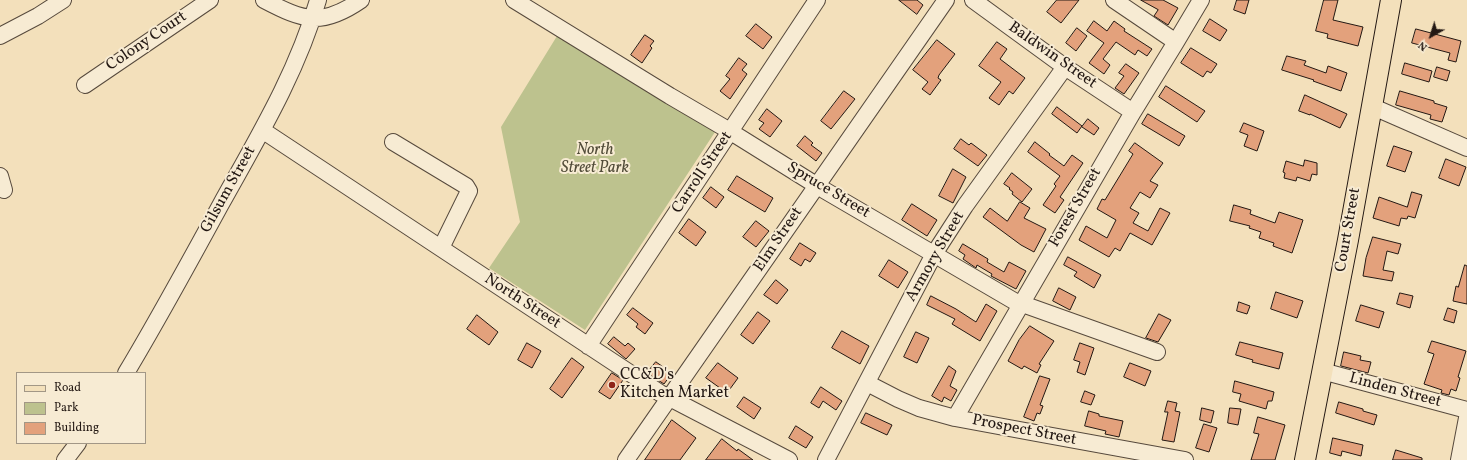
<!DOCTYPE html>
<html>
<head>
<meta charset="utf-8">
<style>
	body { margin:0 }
	#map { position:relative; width:1467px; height:460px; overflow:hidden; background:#f3e0bb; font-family:Vollkorn,serif }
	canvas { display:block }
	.legend { position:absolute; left:16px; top:372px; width:130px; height:72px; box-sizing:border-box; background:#f7ebd3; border:1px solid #a29786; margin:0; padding:5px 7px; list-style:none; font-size:12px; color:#231813 }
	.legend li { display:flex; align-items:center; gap:8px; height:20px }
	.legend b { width:20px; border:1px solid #a29786 }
	.north { position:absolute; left:1411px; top:16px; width:40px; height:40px; -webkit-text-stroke:3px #f7ebd3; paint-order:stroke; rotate:219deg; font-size:11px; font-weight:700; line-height:16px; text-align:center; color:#231813 }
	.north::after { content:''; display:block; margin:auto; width:14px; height:18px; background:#231813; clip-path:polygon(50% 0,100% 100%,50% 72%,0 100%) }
</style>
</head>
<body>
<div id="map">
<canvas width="1467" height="460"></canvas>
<ul class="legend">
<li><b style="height:5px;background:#f3e0bb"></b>Road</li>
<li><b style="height:11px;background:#bdc28e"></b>Park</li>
<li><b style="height:11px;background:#e3a17c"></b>Building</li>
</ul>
<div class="north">N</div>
</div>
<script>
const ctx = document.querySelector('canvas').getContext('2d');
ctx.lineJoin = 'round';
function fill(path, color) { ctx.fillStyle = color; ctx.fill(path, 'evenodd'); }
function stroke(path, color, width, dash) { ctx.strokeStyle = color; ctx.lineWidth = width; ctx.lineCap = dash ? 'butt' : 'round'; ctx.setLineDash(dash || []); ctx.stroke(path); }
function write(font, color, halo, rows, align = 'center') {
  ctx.font = font + ' Vollkorn,serif'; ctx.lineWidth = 4; ctx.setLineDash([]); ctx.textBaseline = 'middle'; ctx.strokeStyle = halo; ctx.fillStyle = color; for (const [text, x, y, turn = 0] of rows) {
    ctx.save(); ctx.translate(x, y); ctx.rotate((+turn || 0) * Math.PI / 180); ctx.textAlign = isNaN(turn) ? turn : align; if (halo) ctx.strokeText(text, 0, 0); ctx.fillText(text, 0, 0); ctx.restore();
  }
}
fill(new Path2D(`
	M557 36 715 132 585 330 489 268 520 222 501 127Z`), '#bdc28e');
const building = new Path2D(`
	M899 0H917L923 5 917 14Z
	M1057 0H1079L1061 23 1047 12Z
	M1141 0H1163L1178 8 1168 25 1154 16 1158 10Z
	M1237 0H1249L1245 14 1234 10Z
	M1324 0H1338L1333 20 1363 27 1358 46 1327 38 1328 34 1316 31Z
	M1210 19 1227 30 1220 41 1203 31Z
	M1094 21 1107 31 1114 21 1125 29 1124 31 1152 49 1147 56 1138 50 1135 55 1116 42 1103 59 1110 65 1104 74 1089 63 1104 43 1087 31Z
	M756 24 772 37 763 49 746 36Z
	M1077 28 1087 36 1076 51 1066 43Z
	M1416 29 1461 41 1456 62 1448 60 1450 53 1412 43Z
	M645 35 654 41 650 46 652 48 642 63 631 55Z
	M937 40 955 54 939 75 938 78 941 80 930 95 922 89 928 82 913 70Z
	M997 42 1007 49 1000 59 1025 78 1013 94 1009 91 999 105 989 98 1001 82 979 66Z
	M1191 48 1217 64 1211 73 1207 71 1203 77 1181 63Z
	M1287 56 1306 61 1304 65 1326 73 1328 66 1347 73 1341 91 1313 81 1314 80 1282 70Z
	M739 58 747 64 742 70 747 74 730 99 720 91 730 79 726 76Z
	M1405 63 1432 71 1429 82 1402 74Z
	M1126 64 1139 73 1124 94 1115 88 1124 76 1119 73Z
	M1437 67 1450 71 1447 81 1434 77Z
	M1166 86 1205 111 1197 122 1159 97Z
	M844 91 855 99 831 129 821 121Z
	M1400 91 1434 101V103L1447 107 1442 122 1430 119 1431 115 1396 105Z
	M1305 95 1347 114 1340 128 1310 114V115L1299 111Z
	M1057 107 1082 126 1077 133 1052 114Z
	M767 109 782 121 770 137 759 129 764 123 759 120Z
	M1148 114 1185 136 1179 146 1142 124Z
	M1088 119 1099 128 1094 135 1082 127Z
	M1244 123 1264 131 1257 151 1244 146 1248 135 1240 132Z
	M805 136 813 143 811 145 822 153 816 161 797 146Z
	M961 139 969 145 971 143 987 155 978 166 954 149Z
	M1035 142 1050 154 1049 155 1064 166 1072 155 1083 163 1060 197 1064 200 1055 213 1043 205 1056 186 1054 184 1060 176 1028 152Z
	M1135 143 1163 163 1150 181 1158 185 1150 198 1140 192 1130 208 1139 213 1133 223 1148 231 1160 208 1170 213 1152 245 1130 233 1120 251 1115 248 1109 257 1079 240 1086 226 1107 238 1116 220 1097 209 1102 199 1105 200 1133 154 1129 151Z
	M1394 146 1412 152 1405 172 1387 166Z
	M1446 159 1466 167 1459 186 1439 178Z
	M1305 160 1317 163V175L1312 174 1310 181 1297 177 1296 181 1284 178 1285 173 1283 172 1286 161 1303 166Z
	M953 169 966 177 953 203 939 196Z
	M1012 173 1032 189 1022 202 1012 194 1013 192 1009 189 1010 188 1004 184Z
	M737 176 773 198 765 212 728 190Z
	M711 187 724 197 716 208 703 198Z
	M1412 192 1422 195 1415 218 1408 216 1407 219 1401 218 1399 226 1373 218 1379 197 1407 207Z
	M1020 202 1030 208 1024 218 1046 229 1034 252 1021 245 983 217 990 208 1007 221Z
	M912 204 937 220 927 236 902 220Z
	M1234 205 1251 210 1250 214 1275 223 1279 212 1303 220 1292 253 1273 246 1274 243 1259 238 1261 232 1249 228 1250 226 1230 221Z
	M689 219 706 232 696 246 679 233Z
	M756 221 769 231 756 247 743 237Z
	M1373 237 1401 244 1398 254 1387 251 1383 270 1394 272 1392 281 1363 276 1366 258Z
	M800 243 816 253 810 262 805 259 801 266 790 259Z
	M963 244 988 259 987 262 1004 272 1009 262 1026 271 1016 289 991 276 992 274 977 265 976 268 963 259 965 255 959 251Z
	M1068 257 1101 275 1094 288 1074 276 1077 272 1064 265Z
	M889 260 908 272 898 288 879 276Z
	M1465 265 1467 266V304L1453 301 1456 286 1458 287Z
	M776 280 788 290 777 304 764 295Z
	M1059 288 1076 297 1070 310 1053 301Z
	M1276 292 1303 301 1297 318 1271 309Z
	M1400 293 1413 296 1410 308 1397 304Z
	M931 296 956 309 976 322 986 304 997 311 980 341 952 324 955 319 927 305Z
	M1239 302 1250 306 1247 314 1237 311Z
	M1361 305 1384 312 1379 328 1356 321Z
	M633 308 653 323 645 334 636 327 638 324 627 315Z
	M1448 308 1457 311 1454 323 1444 320Z
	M758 312 770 321 753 344 741 335Z
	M1159 314 1171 320 1158 342 1146 338Z
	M477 315 498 332 489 345 467 329Z
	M1030 326 1054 341 1039 364 1041 365 1037 373 1024 366 1022 369 1008 361 1019 340Z
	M842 331 869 346 860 364 832 348Z
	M916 332 929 338 917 363 904 357Z
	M614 337 625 346 628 343 635 349 626 359 608 344Z
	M1432 341 1466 351 1458 377 1460 378 1456 391 1451 389 1449 395 1441 393 1442 390 1424 384 1434 354 1428 352Z
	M1240 342 1283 353 1279 369 1252 362 1253 360 1236 355Z
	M527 343 541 351 532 368 518 360Z
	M1080 343 1094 348 1085 375 1077 372 1080 362 1074 360Z
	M1344 352 1361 356 1360 360 1371 362 1368 373 1341 366Z
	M572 358 584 367 562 398 550 389Z
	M656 362 672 373 664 384 647 373Z
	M718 363 738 378 727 393 706 378Z
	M1130 363 1151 371 1145 386 1124 377Z
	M949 366 956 371 950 386 957 390 951 401 944 397 942 402 932 396Z
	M612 373 623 380 610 399 599 392Z
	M1040 376 1050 379 1040 405 1043 406 1040 414 1037 413 1034 421 1024 417Z
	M1235 381 1274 392 1272 401H1268L1266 409 1239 401 1241 394 1233 392Z
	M821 387 842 401 836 410 823 401 819 408 811 403Z
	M1085 391 1095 395 1091 405 1081 402Z
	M744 397 761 408 754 419 737 407Z
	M1168 401 1177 403 1175 411 1180 412 1174 442 1162 440 1168 412H1165Z
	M1339 402 1363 409V411L1377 415 1374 425 1336 413Z
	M1202 408 1214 411 1211 423 1200 420Z
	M1230 408 1241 409 1238 425 1228 423Z
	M1089 411 1099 414V416L1123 421 1119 437 1105 434 1106 431 1085 426Z
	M866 413 892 425 887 435 861 423Z
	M1258 417 1285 425 1275 460H1251L1259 434 1254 433Z
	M672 420 696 438 680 460H645Z
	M1204 424 1217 428 1209 452 1196 448Z
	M796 426 813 437 806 448 789 438Z
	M1333 438 1363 445 1361 456 1342 451 1341 456 1330 453Z
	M722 439 737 451 738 449 753 460H706Z
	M1396 450 1422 458V460H1393Z`);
fill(building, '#e3a17c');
stroke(building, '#231813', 1);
const minor = new Path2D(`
	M264 0C304 21 322 27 361 0
	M514 0 670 96 723 127 824 190 1014 301 1157 352
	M973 0 1065 67 1133 112
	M1114 0 1176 42
	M0 36 38 16 63 0
	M85 85 210 0
	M1371 106 1467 148
	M262 130 660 393 789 460
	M393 142 466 186 469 191 441 248
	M0 176 4 190
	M588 346 817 0
	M1322 371 1467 410
	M126 373C159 318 190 261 221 204 257 139 297 73 318 0
	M867 383 898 399 919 408 955 418 1036 433 1185 460
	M955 418 1133 112 1176 42 1201 0
	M65 460 78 443
	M626 460 946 0
	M826 460 934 254 965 206 1065 67
	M1459 460 1467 418`);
const major = new Path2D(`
	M1305 460 1348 240 1391 0`);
stroke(minor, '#574a3d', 18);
stroke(major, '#231813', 22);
stroke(minor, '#f7ebd3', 16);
stroke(major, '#f3e0bb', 20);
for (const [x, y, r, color] of [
	[612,385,4,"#8f2418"]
]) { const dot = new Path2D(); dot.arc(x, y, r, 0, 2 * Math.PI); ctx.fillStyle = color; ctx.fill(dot); stroke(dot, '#f7ebd3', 1.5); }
write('16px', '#231813', '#f7ebd3', [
	["Colony Court",147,42,-34],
	["Baldwin Street",1052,56,35],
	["Carroll Street",703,173,-56],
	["Gilsum Street",229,190,-61],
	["Spruce Street",828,191,31],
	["Forest Street",1076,208,-60],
	["Court Street",1349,230,-80],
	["Elm Street",779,240,-56],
	["Armory Street",936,257,-60],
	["North Street",522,302,33],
	["Linden Street",1395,391,15],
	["Prospect Street",1024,431,11]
]);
write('italic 16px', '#514b38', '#f7ebd3', [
	["North",595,151],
	["Street Park",595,169]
]);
write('16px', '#231813', '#f7ebd3', [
	["CC&D's",620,376],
	["Kitchen Market",620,394]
], 'left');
</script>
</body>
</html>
